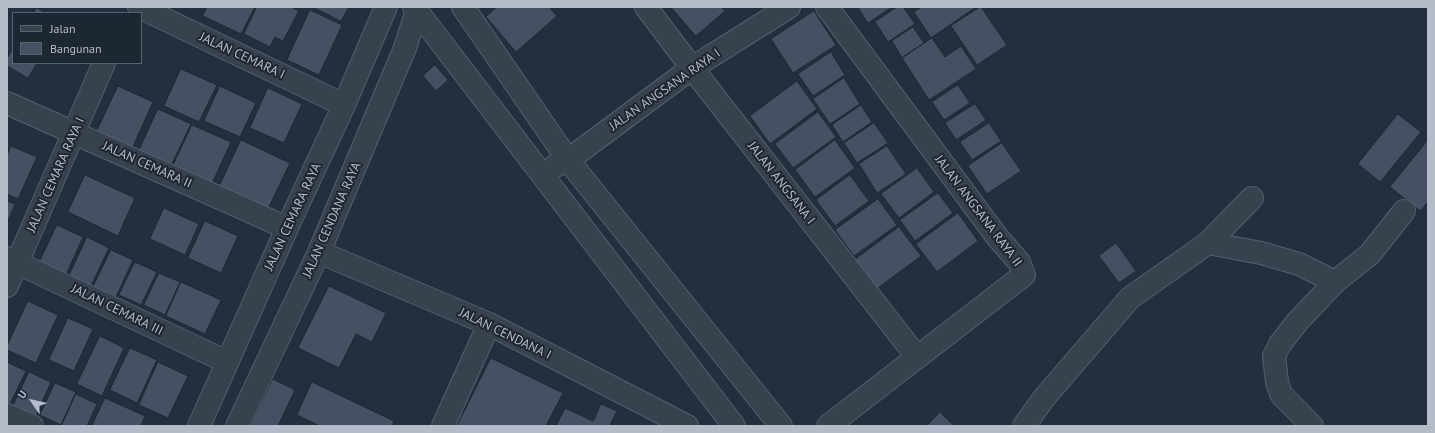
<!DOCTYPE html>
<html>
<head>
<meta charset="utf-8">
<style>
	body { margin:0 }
	#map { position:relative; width:1435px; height:433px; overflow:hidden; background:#242f3e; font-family:"PT Sans",sans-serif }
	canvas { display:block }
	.frame { position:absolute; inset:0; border:8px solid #b4bcc9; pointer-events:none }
	.legend { position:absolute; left:12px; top:12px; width:130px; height:52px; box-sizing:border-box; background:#1d2633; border:1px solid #59626f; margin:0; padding:5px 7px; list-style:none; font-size:12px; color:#b4bcc9 }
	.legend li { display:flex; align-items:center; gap:8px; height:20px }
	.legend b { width:20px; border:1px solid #59626f }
	.north { position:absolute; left:12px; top:381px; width:40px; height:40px; -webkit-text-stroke:3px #1d2633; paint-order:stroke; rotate:304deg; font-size:11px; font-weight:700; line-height:16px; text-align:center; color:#b4bcc9 }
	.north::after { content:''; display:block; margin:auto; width:14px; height:18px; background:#b4bcc9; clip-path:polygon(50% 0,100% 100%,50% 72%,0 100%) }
</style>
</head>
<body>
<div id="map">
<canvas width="1435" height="433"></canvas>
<div class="frame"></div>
<ul class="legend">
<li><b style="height:5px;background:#38414e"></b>Jalan</li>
<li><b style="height:11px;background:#455162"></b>Bangunan</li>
</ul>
<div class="north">U</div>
</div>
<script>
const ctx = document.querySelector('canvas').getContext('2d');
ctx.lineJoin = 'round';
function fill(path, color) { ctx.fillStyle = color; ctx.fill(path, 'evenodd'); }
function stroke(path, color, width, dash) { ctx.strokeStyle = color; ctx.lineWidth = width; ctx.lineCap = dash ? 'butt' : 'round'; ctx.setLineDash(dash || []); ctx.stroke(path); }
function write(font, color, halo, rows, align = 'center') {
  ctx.font = font + ' "PT Sans",sans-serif'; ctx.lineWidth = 4; ctx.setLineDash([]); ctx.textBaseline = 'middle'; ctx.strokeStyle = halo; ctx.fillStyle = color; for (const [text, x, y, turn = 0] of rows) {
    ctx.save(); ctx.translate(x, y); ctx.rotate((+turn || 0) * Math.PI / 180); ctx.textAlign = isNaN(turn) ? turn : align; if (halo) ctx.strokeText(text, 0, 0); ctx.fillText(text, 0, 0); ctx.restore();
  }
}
const building = new Path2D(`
	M207 7H255L241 34 203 16Z
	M257 7H291L299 11 283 41 275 37 270 47 244 34Z
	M313 7H349L341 21Z
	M497 7H549L557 16 516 52 486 17Z
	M671 7H721L725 11 696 36Z
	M858 7H892L868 23Z
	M897 7H903L915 24 888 42 875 22Z
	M922 7H976L931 38 914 12Z
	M980 7H981L1007 45 977 65 951 26Z
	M37 8 46 13H33Z
	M310 10 342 25 319 75 287 60Z
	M814 11 836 45 793 73 771 39Z
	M913 27 924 43 902 58 892 41Z
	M932 38 945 57 961 46 976 69 929 100 902 58Z
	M13 48V63H37L28 78 7 66V59Z
	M831 52 845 75 813 96 798 74Z
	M435 65 448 80 436 91 423 76Z
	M181 69 217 85 199 122 164 106Z
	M844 78 860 104 830 124 813 99Z
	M797 81 817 109 770 144 750 116Z
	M958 85 970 103 944 120 932 102Z
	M118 86 153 102 131 151 95 135Z
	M220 86 256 103 240 137 204 121Z
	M268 88 302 104 284 143 250 128Z
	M975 104 986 120 956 140 945 123Z
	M861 105 872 122 843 142 832 125Z
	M158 109 191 124 168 172 136 157Z
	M818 112 836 137 793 168 775 144Z
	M1398 114 1421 132 1380 182 1358 164Z
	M874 123 888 143 857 163 844 143Z
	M989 123 1001 141 972 160 960 142Z
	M192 125 231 142 211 186 172 168Z
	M241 140 290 163 267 211 218 189Z
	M835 140 855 168 815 197 795 170Z
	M1428 140V202L1420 211 1390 187Z
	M1002 143 1021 171 987 194 968 166Z
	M11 146 37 157 18 199 7 194V156Z
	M887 146 906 174 877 193 859 164Z
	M917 168 934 192 899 218 881 194Z
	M85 175 135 198 118 236 68 212Z
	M850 175 869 201 835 226 816 200Z
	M938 193 953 213 915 241 900 220Z
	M878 199 897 225 854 256 835 230Z
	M7 201 15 204 7 223Z
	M164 208 199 224 185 255 150 239Z
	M958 213 978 241 937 272 916 244Z
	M205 221 238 236 221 273 188 258Z
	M57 225 83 237 66 275 39 263Z
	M899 227 921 256 874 291 853 261Z
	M87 237 109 248 91 286 69 276Z
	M1116 243 1136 271 1119 283 1099 256Z
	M111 250 133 260 116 297 93 287Z
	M135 262 157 272 141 305 119 295Z
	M159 273 180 282 165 315 144 305Z
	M181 282 221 300 205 334 166 316Z
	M329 286 386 313 372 342 356 334 339 368 298 348Z
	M28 301 58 315 36 363 7 350V346Z
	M68 318 93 329 74 371 49 360Z
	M100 336 124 348 102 396 77 384Z
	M130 348 157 360 137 403 110 390Z
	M491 358 563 393 546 426H457Z
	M7 362 26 371 10 404 7 403Z
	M158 362 188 376 168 418 139 405Z
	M29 372 51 382 36 416 13 406Z
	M273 379 295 390 278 426H250Z
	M312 382 394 421 392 426H320L297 415Z
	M55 383 76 392 61 425 40 415Z
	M76 394 97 404 87 426H65L62 425Z
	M105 398 145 416 141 426H92Z
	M601 404 617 411 610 425 611 426H556L565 408 593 421Z
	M940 412 954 426H927Z`);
fill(building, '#455162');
stroke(building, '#1f2835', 1);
const minor = new Path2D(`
	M139 7 344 105
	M414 7 734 426
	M463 7 568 160 781 426
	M646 7 692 68 917 357
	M827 7 998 238 1019 262 1024 275 828 426
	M7 103 287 228
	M555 166 568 160 692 68 789 7
	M1208 243 1261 253 1299 264 1335 282
	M319 252 489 324 687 426
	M7 258 227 362
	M7 286 104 63
	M7 415 32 426
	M199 426 287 228 344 105 386 7
	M237 426 319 252 405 48 418 7
	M443 426 489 324
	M1024 426 1044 398 1130 298 1208 243 1252 198
	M1312 426 1281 394 1277 382 1274 356 1280 344 1298 321 1335 282 1370 254 1404 211`);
stroke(minor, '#565f6c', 24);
stroke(minor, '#38414e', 22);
write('13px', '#b4bcc9', '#1d2633', [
	["JALAN CEMARA I",242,56,25],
	["JALAN ANGSANA RAYA I",665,90,-35],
	["JALAN CEMARA II",147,165,24],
	["JALAN CEMARA RAYA I",56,175,-66],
	["JALAN ANGSANA I",781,183,52],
	["JALAN ANGSANA RAYA II",978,211,53],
	["JALAN CEMARA RAYA",293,217,-65],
	["JALAN CENDANA RAYA",332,220,-66],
	["JALAN CEMARA III",117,310,26],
	["JALAN CENDANA I",505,334,26]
]);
</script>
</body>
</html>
